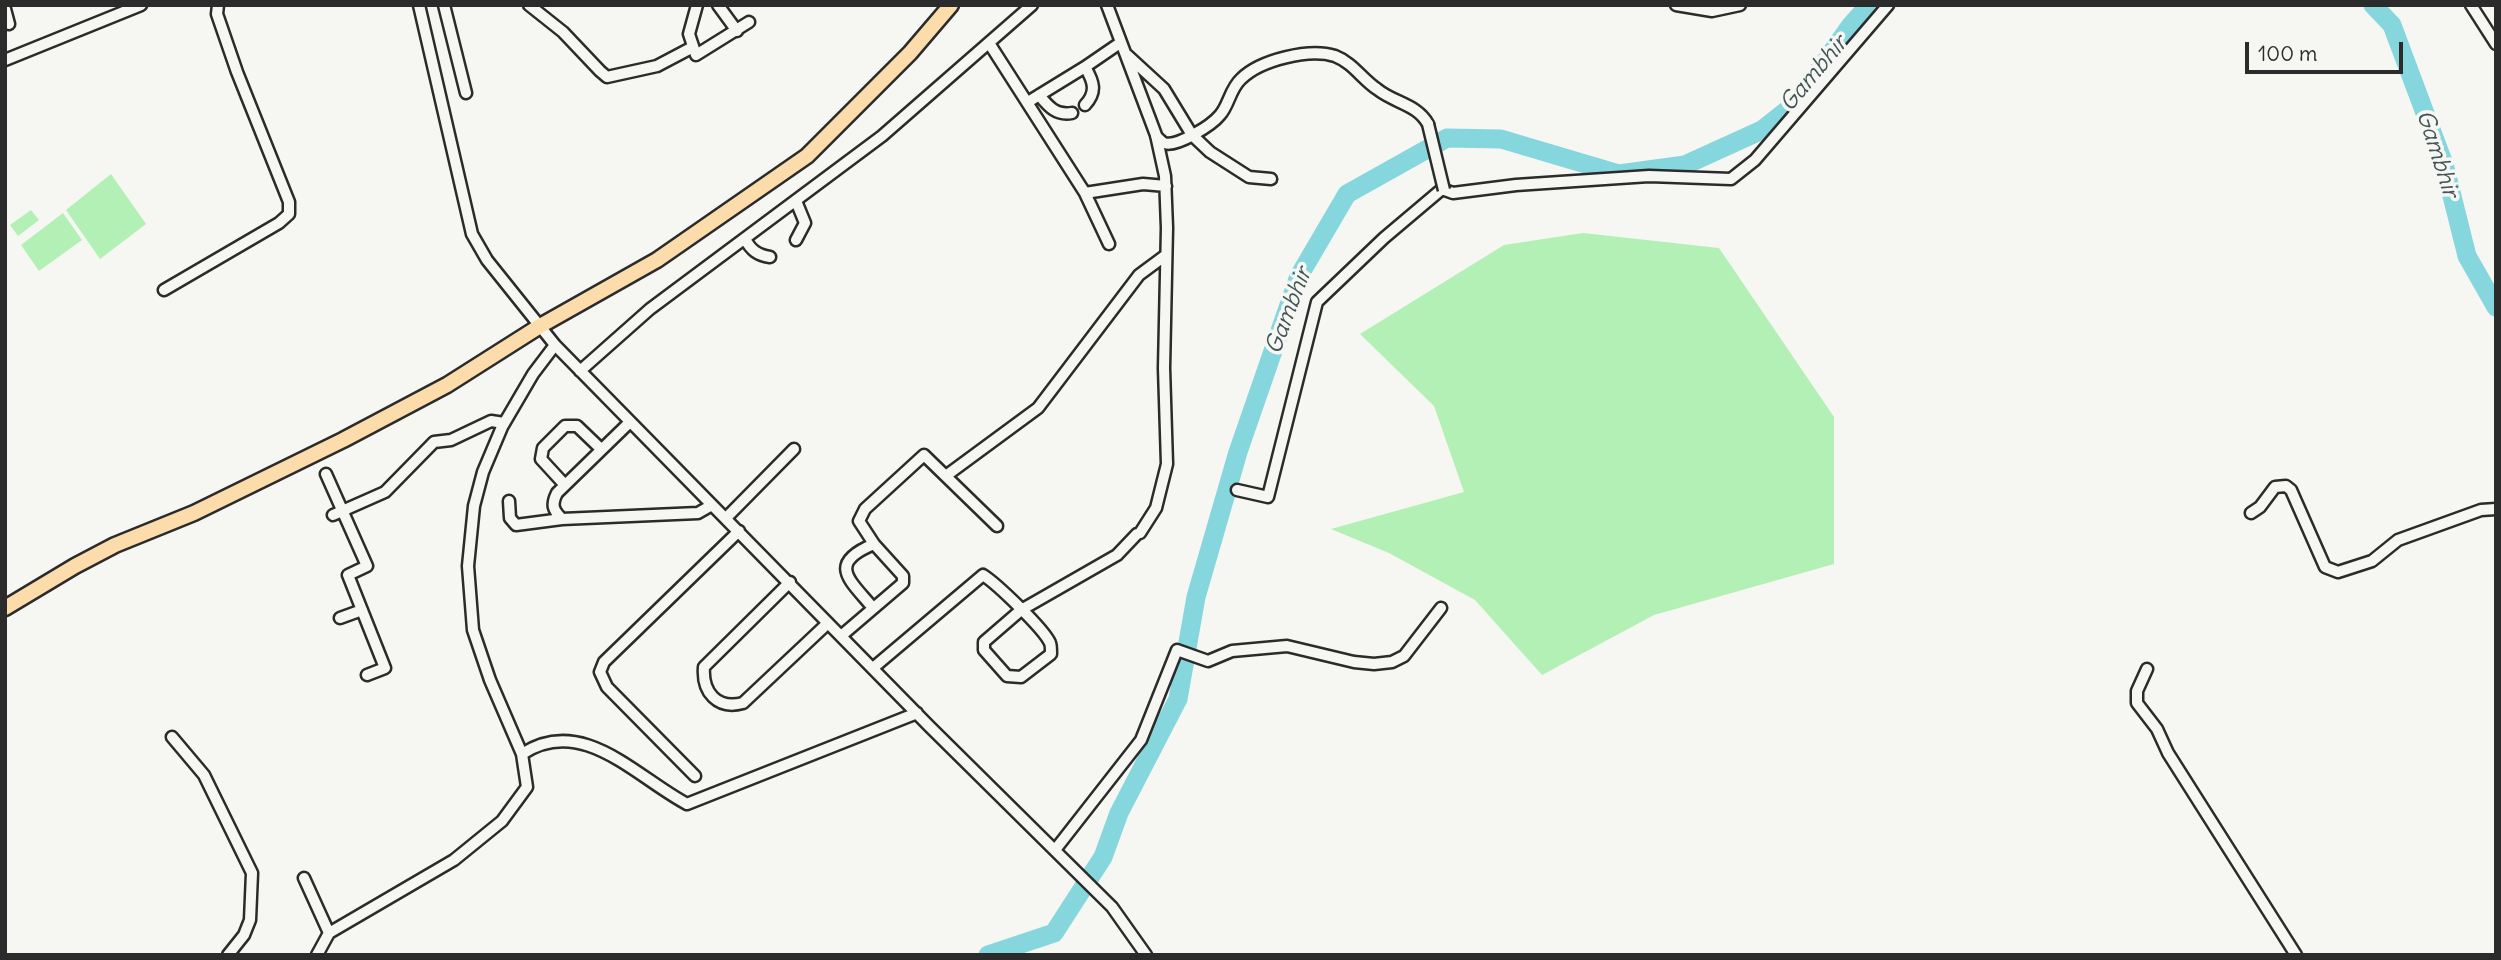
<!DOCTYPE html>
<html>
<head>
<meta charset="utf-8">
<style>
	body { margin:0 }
	#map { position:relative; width:2501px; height:960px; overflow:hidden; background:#f6f6f2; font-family:Delius,sans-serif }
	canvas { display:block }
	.frame { position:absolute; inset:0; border:7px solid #2b2b2b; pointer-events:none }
	.scale { position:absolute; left:2245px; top:42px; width:158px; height:32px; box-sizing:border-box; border:4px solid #2b2b2b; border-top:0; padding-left:9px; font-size:21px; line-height:24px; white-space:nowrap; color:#2b2b2b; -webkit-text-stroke:5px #f6f6f2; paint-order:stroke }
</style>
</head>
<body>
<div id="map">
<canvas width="2501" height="960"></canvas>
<div class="frame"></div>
<div class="scale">100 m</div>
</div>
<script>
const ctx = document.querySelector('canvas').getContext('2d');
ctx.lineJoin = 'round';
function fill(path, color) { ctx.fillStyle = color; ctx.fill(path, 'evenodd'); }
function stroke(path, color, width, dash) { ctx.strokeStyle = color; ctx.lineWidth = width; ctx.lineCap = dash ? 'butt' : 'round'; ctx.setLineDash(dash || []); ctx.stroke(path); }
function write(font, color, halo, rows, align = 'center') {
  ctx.font = font + ' Delius,sans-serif'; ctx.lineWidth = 7; ctx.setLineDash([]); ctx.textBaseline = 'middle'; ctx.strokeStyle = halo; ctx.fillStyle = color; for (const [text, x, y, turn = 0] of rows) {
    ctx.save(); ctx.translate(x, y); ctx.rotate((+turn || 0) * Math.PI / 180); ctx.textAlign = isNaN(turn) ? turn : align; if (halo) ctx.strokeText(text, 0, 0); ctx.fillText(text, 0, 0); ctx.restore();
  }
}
fill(new Path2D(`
	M111 174 146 224 100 259 66 210Z
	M31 210 39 220 18 236 10 225Z
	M63 213 82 240 39 271 21 245Z
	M1583 233 1719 248 1834 417V564L1654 615 1542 675 1475 600 1389 553 1331 529 1464 492 1434 406 1360 334 1504 245Z`), '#b3f0b5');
stroke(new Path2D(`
	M2373 5 2392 25 2444 164 2467 256 2496 307
	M988 955 1054 933 1103 857 1119 813 1178 699 1196 597 1238 452 1299 276 1347 194 1447 138 1501 139 1619 174 1685 165 1762 130 1795 104 1851 25 1869 5`), '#86d7dd', 19);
const street = new Path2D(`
	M444 5 466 93
	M529 5 563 32 600 71 607 77 657 66 693 47
	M697 5 689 34 696 55 749 22
	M718 5 737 31
	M1107 5 1156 135 1165 176 1167 228 1164 368 1167 464 1156 508 1140 533
	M1676 5 1712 11 1740 5
	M2471 5 2496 44
	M5 9 9 24 5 23
	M989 43 1085 193 1109 244
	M1127 55 1164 89 1192 135 1210 152 1249 177 1271 179
	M5 60 141 5
	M1085 67 1120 43
	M1039 95C1048 106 1056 116 1072 113
	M1028 102 1085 67C1094 82 1097 92 1085 105
	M1156 136C1157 137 1162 142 1164 143 1176 148 1212 125 1220 115 1229 105 1230 89 1241 79 1260 60 1309 48 1335 56 1353 63 1362 79 1377 89 1394 103 1417 104 1428 124
	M1085 193 1143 184 1166 186
	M796 201 805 223 796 240
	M745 239C751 250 757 255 770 257
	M164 290 279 223 289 214V202L237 72 217 14 218 5
	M555 345 930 727 1112 907 1146 955
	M580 371 650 309 882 136 1032 5
	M630 422 557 493C551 505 553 510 562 519L698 513 712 505
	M326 474 367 566 348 575 385 668 367 675
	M947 475 1038 408 1139 275 1166 255
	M564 484 541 459 543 448 565 426H577L601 449
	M1237 490 1268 497 1317 302 1384 238 1442 189 1453 193 1516 185 1649 176 1731 179 1755 160 1888 5
	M509 501 510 518 516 525 562 519
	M2251 513 2260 507 2275 487 2286 486 2291 490 2325 567 2338 572 2372 561 2398 540 2481 510 2496 509
	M333 515 385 492 434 442 451 440 491 421 504 423
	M726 518 794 449
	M874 544 859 521 865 509 924 455 997 526
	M790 582 704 667C702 692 717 710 743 703L828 623
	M340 618 362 610
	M841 636 903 583V576L874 544C826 564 850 580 873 608
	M873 668 983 575C997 584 1044 629 1050 643 1051 645 1051 652 1051 654L1021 677 1007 676 984 650V642L1021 610 1117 555 1137 534
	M2147 669 2137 691V703L2157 729 2168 753 2296 955
	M172 737 204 775 252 873 250 920 244 935 228 955
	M522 754C582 714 636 777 687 804L917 713
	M695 776 607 687 600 672 604 662 739 531
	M1055 850 1141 740 1177 650 1208 661 1232 651 1287 646 1354 662 1374 664 1392 662 1404 656 1441 608
	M304 878 329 933
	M317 955 329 933 454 860 502 821 527 787 522 754 490 680 473 630 468 566 474 506 483 472 502 427 533 374 555 345 487 260 472 234 419 5`);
const primary = new Path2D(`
	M5 608 75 566 115 545 194 513 343 440 447 385 540 326 657 260 807 156 910 53 951 5`);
stroke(street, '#2b2b2b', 15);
stroke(primary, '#2b2b2b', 19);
stroke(street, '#f6f6f2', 10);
stroke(primary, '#fddcac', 14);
const streetBridge = new Path2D(`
	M1428 124 1444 190`);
stroke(streetBridge, '#2b2b2b', 15, []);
stroke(streetBridge, '#f6f6f2', 10);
write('italic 23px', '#425658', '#f6f6f2', [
	["Gambhir",1814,74,-50],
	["Gambhir",2437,154,72],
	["Gambhir",1289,311,-69]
]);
</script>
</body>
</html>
